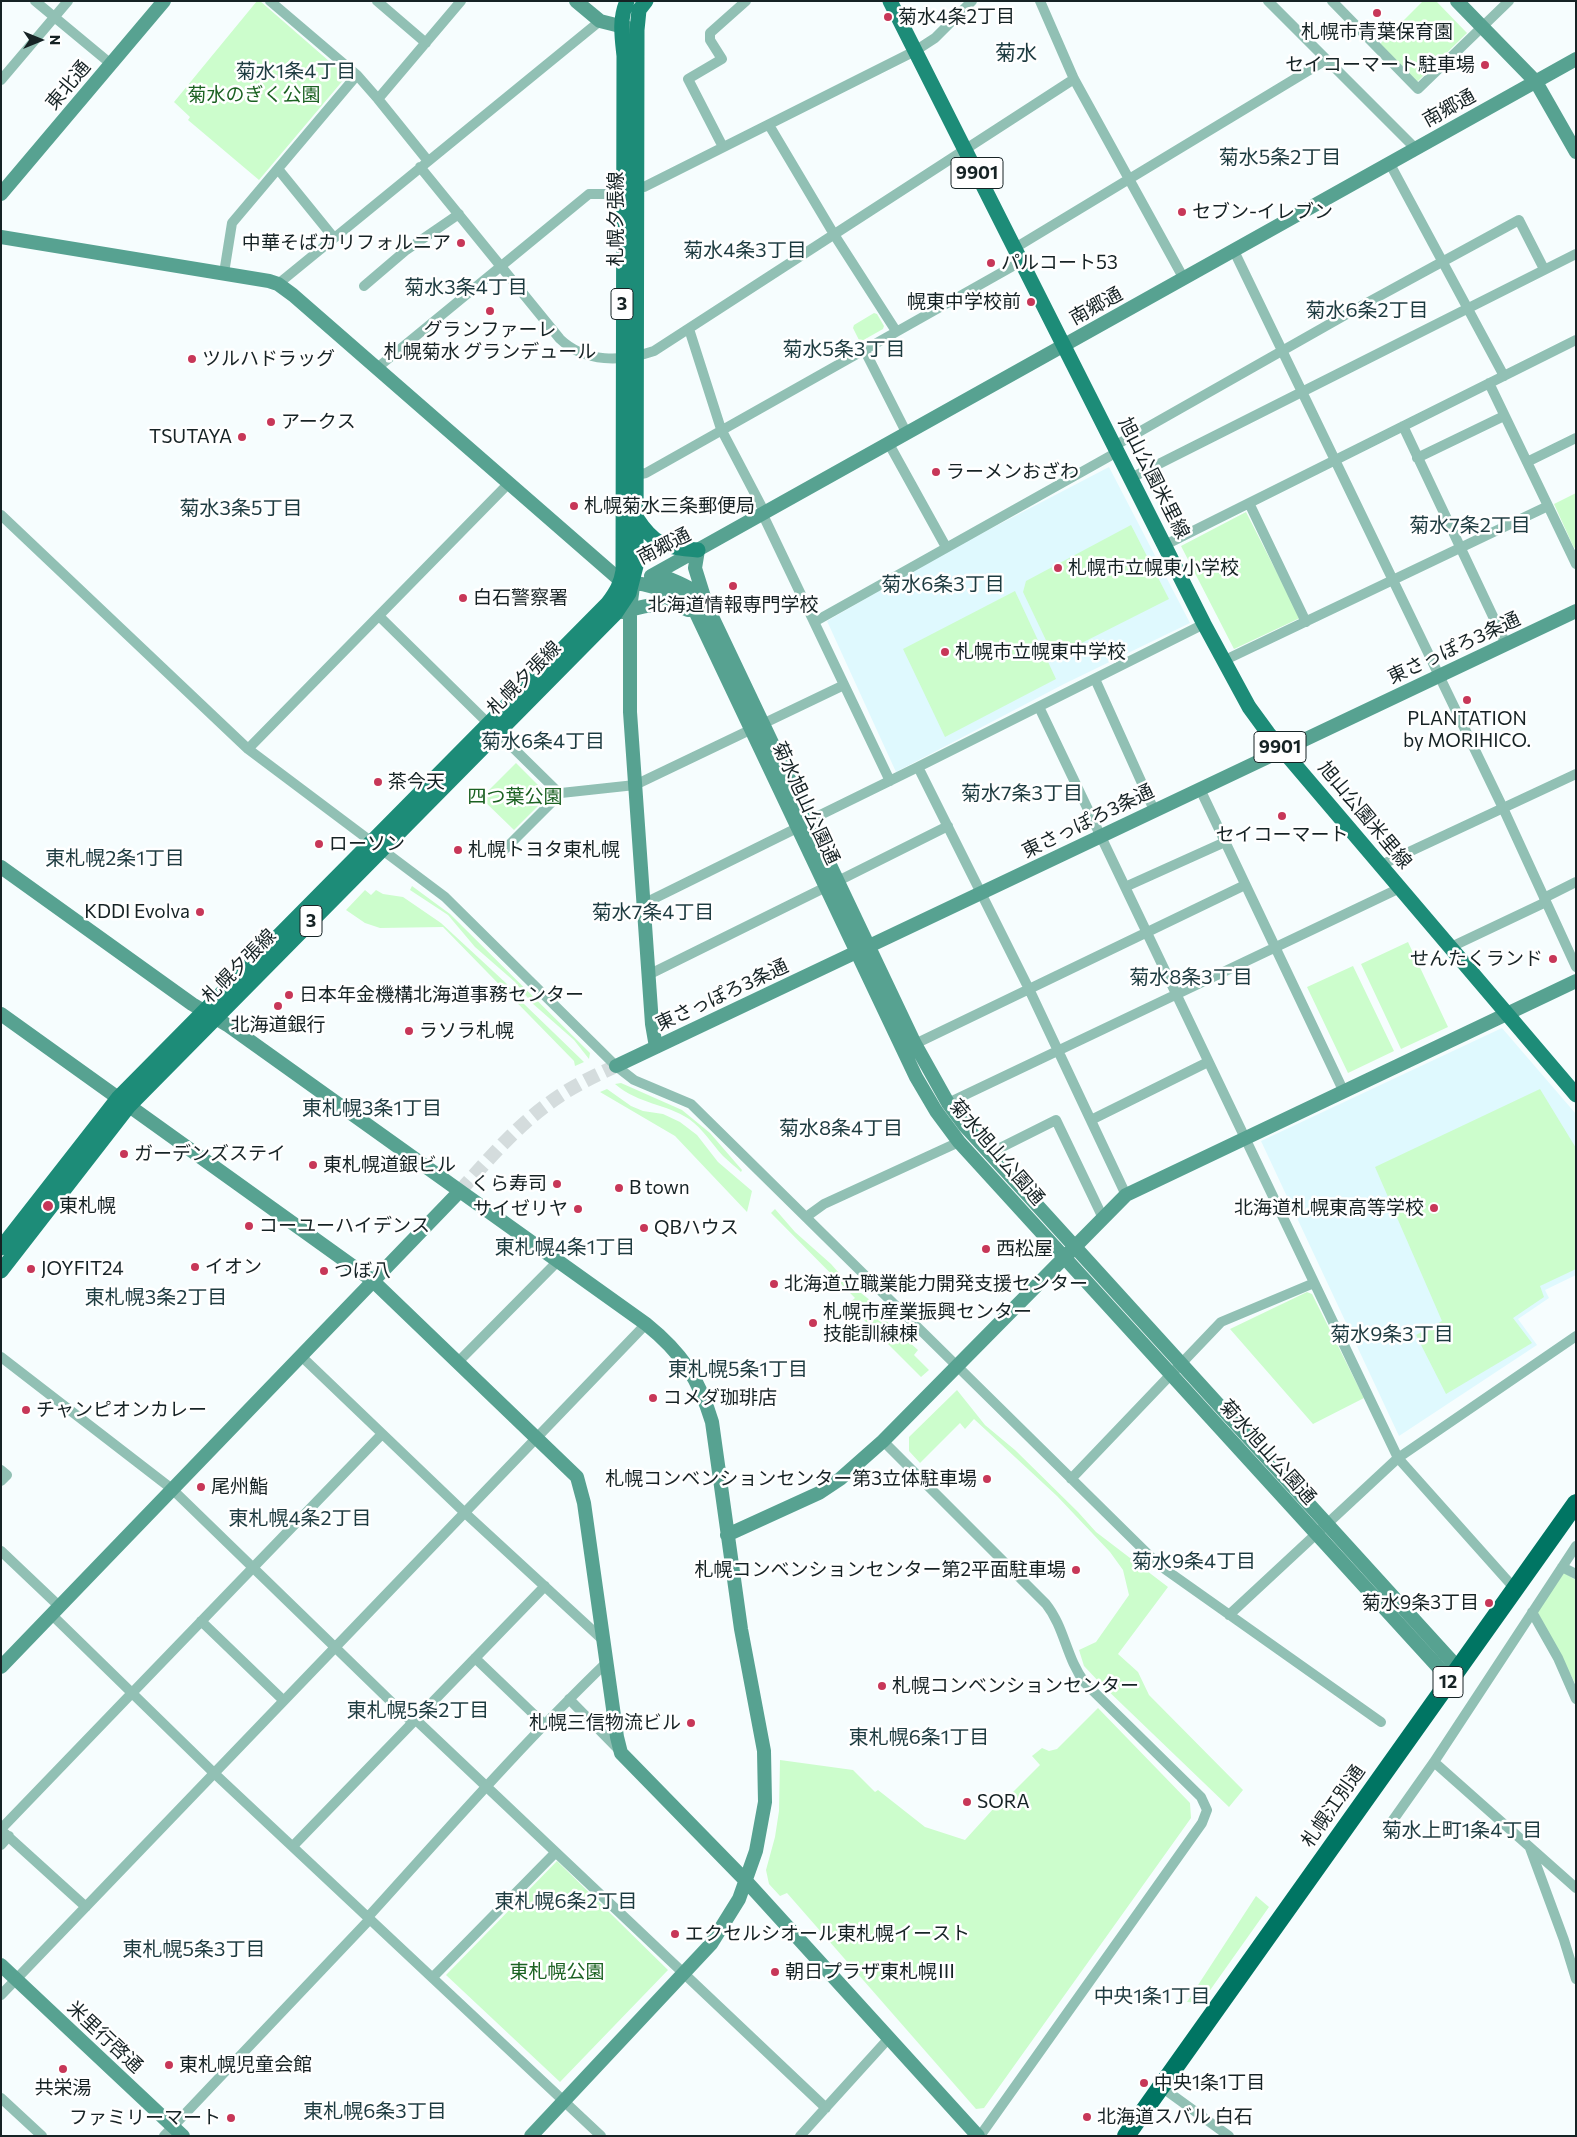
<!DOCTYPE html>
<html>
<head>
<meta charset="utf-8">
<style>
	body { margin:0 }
	#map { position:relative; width:1577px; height:2137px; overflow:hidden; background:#f6fdfe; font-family:Commissioner,sans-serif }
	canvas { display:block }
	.frame { position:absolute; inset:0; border:2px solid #162325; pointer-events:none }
	.north { position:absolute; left:15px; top:15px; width:50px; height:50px; -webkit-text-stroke:4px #fff; paint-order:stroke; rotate:90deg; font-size:14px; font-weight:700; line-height:20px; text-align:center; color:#162325 }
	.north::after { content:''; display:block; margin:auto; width:18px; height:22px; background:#162325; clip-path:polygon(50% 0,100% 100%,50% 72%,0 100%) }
</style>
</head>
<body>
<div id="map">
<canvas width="1577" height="2137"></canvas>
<div class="frame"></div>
<div class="north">N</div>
</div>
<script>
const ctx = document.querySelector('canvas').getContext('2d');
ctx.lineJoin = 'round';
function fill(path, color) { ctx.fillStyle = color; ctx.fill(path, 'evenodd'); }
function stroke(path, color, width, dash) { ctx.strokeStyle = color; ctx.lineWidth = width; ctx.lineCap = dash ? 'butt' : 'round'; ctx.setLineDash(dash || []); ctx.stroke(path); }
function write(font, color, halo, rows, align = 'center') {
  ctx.font = font + ' Commissioner,"Noto Sans JP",sans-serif'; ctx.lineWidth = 5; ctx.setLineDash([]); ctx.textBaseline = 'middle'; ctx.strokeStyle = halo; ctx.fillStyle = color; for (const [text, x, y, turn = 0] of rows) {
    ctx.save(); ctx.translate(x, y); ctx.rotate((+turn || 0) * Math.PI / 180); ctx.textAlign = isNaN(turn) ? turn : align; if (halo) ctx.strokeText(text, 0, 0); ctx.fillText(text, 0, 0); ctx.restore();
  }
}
fill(new Path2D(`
	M1109 467 1190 623 1064 684 896 772 827 621 946 552Z
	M1502 1028 1576 1114V1275L1545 1290 1549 1298 1518 1319 1537 1345 1399 1436 1261 1141Z`), '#dff9fe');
fill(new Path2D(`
	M257 1H260L345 75V78L259 180 188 120 190 117 174 102Z
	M1423 1H1436L1467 33 1417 82 1380 44Z
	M874 313 877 314 884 326 883 329 860 342 853 328 854 325Z
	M1576 493V547L1574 548 1554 504Z
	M1246 512 1300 618 1234 649 1181 546Z
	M1131 525 1169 599 1054 657 1023 592 1026 581Z
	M1015 591 1056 679 945 737 903 649Z
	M516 763 546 793V798L514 830 481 798Z
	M412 886 450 914 590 1053 589 1059 574 1040 532 1003 515 982 475 947 448 915 410 890Z
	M365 890 371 895 376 890 383 894 403 897 441 923 507 984 523 1003 584 1062 575 1066 574 1061 443 927 380 928 365 923 346 910Z
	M1408 942 1448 1027 1401 1049 1361 964Z
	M1353 966 1394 1051 1348 1073 1307 987Z
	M621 1083 682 1110 710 1133 742 1170 741 1172C736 1167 729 1162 723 1156 712 1144 703 1129 689 1119 665 1103 640 1105 615 1084Z
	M607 1089 631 1106 643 1111 663 1114 680 1122 697 1135 718 1162 752 1191 747 1212 675 1136 600 1092Z
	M1540 1089 1576 1148V1269L1540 1286 1544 1297 1513 1318 1532 1343 1446 1394 1416 1335 1442 1321 1375 1167Z
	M775 1209 795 1232 831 1264 846 1281 876 1305 889 1324 918 1350 914 1355 929 1370 921 1377 848 1304 855 1298 771 1213Z
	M1307 1292 1312 1294 1364 1398 1313 1424 1230 1329Z
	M957 1390 985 1425 1015 1450 1078 1512 1096 1532 1168 1587 1118 1654 1138 1672 1149 1695 1243 1790 1229 1807 1101 1684 1084 1666 1079 1650 1096 1642 1129 1595 1123 1570 1110 1552 1057 1496 974 1419 965 1429 960 1423 920 1463 909 1451V1437Z
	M1564 1573 1576 1580V1685L1537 1611Z
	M1098 1708 1190 1803 1191 1818 984 2108 976 2109 787 1893 780 1896 769 1884 766 1870 775 1837 779 1811 780 1760 853 1770 875 1792 878 1790 925 1827 965 1840 994 1808 996 1809 1040 1765 1032 1756 1042 1748 1049 1751 1057 1749Z
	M557 1861 668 1970 560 2082 446 1975Z
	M1256 1896 1269 1907 1201 2003 1187 2002Z`), '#ccfdcc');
stroke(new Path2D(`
	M460 1191C487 1161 515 1128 548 1104 569 1088 592 1077 616 1066`), '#d4dcdd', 14, [14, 7]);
stroke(new Path2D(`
	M35 1 111 64
	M270 1 357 75 378 99
	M377 1 426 43
	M1040 1 1074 79 1184 279
	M1268 1 1415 148
	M1332 1 1418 89 1509 1
	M1 80 68 1
	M769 125 835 236 896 331
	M723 147 688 79 722 59 710 40V33L746 1
	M428 161 378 99 461 1
	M1390 164 1504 376
	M420 167 560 339C585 363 622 362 654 351L1074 79
	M278 169 334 238
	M1015 248 1326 60
	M1234 251 1503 808 1576 967
	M224 273 232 223 357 75
	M278 284 600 21
	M364 286 405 251 459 214
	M689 329 721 429 765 513
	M864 349 907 434
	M377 368 589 194H614L644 187 915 51 935 38 972 1
	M1489 383 1576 564
	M1403 426 1506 644
	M889 444 946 547
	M1116 445 1363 305 1519 220 1544 269
	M1417 458 1504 416
	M1527 462 1576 438
	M636 475 646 473 1022 261
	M1131 478 1576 254
	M1249 503 1306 622
	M1 515 248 749 445 897 616 1066 634 1080 691 1104 1159 1565 1381 1722
	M763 515 890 781
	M1165 545 1576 340
	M379 616 556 790 561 793 635 785 844 685
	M814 622 1119 451
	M1223 661 1548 506
	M1095 679 1154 810
	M1039 707 1398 1458 1515 1589
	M248 749 509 483
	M918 767 1204 624
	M1200 789 1343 1090
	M810 820 918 767 1029 989 1126 1195
	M503 851 561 793
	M1381 865 1576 774
	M838 881 948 826
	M1125 887 1225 842
	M1544 898 1576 882
	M643 904 797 828
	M1451 947 1546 902
	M648 975 826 887
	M915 1044 1245 885
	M948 1103 1400 888
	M1091 1120 1208 1062
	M990 1153 1056 1120 1103 1218
	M806 1217 824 1204 959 1142
	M300 1355 464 1512 603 1640
	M1 1357 172 1489 412 1722
	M458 1362 558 1261
	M382 1434 132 1693 215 1774 601 2136
	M883 1441 1046 1604C1065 1628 1066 1658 1085 1683L1201 1797 1207 1810 1202 1823 980 2136
	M1 1470 7 1475 1 1481
	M1071 1479 1221 1322 1314 1283
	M1 1551 59 1606
	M1562 1567 1576 1574
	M1532 1612 1558 1658 1576 1699
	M1229 1615 1398 1458 1576 1336
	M201 1621 283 1700
	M475 1658 545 1725
	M569 1699 621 1752
	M415 1719 826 2108
	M1434 1762 1576 1888
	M1 1829 132 1693 52 1615
	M1 1830 86 1907
	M1386 1830 1434 1762 1576 1546
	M1 1845 9 1836
	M293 1846 545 1586
	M1530 1848 1564 1940 1576 1979
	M368 1917C446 1831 523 1743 607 1662
	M433 1977 555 1853
	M1 1995 646 1324
	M1160 2086 1229 2136
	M1 2098 42 2136
	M164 2136 370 1919
	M800 2136 889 2038`), '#91c0b4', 10);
stroke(new Path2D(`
	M576 1 600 21 632 29
	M1457 1 1536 82 1576 152
	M1 194 164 1
	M1 237 269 281 278 284 293 295 621 581C651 584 676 591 696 613L916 1077 936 1111 959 1142 1449 1679
	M698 550 695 568 705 600
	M657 574C677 582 695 587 707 606L915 1044 948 1103 965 1126 1458 1668
	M651 576 1576 59
	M633 586 630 609V712L652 1024 656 1047
	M622 612C644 606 667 599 688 610
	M1 867 192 1004 229 1026 646 1324C682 1353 699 1379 712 1422L741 1629 764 1751 765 1802 756 1851 739 1899 711 1944 531 2136
	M1 1014 372 1280 577 1477 584 1503 617 1737 621 1753 746 1881 978 2136
	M616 1066 1576 611
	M727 1535 819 1493 840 1479 883 1441 1126 1195 1576 981
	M1 1667 460 1191
	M1 1965 183 2136`), '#57a291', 14);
stroke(new Path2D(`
	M890 1 1204 624 1249 707 1268 733 1576 1095
	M636 517C655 546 664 547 698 550
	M1 1248 118 1098 608 603C616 592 621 584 623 571L624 56C622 37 619 19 627 1
	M1 1271 129 1106 615 614 629 593 636 566 637 30 639 10 646 1`), '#1d8c78', 15);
stroke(new Path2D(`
	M1126 2136 1576 1503`), '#007563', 18);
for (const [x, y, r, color] of [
	[1377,13,5,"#c73758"],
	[888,17,5,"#c73758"],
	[1485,65,5,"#c73758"],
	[1182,212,5,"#c73758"],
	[461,243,5,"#c73758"],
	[991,263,5,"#c73758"],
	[1031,302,5,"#c73758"],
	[490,311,5,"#c73758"],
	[192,359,5,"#c73758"],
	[271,422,5,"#c73758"],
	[242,437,5,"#c73758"],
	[936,472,5,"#c73758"],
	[574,506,5,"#c73758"],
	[1058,568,5,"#c73758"],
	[733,586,5,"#c73758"],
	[463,598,5,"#c73758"],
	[945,652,5,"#c73758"],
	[1467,700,5,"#c73758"],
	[378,782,5,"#c73758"],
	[1282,816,5,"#c73758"],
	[319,844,5,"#c73758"],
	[458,850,5,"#c73758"],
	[200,912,5,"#c73758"],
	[1553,959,5,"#c73758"],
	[289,995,5,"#c73758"],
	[278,1006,5,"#c73758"],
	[409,1031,5,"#c73758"],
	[124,1154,5,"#c73758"],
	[313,1165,5,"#c73758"],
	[557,1184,5,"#c73758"],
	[619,1188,5,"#c73758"],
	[48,1206,6,"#c73758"],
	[1434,1208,5,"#c73758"],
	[578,1209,5,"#c73758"],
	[249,1226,5,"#c73758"],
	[644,1228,5,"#c73758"],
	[986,1249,5,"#c73758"],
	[195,1267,5,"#c73758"],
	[31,1269,5,"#c73758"],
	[324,1271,5,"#c73758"],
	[774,1284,5,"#c73758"],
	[813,1323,5,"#c73758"],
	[653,1398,5,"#c73758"],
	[26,1410,5,"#c73758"],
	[987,1479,5,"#c73758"],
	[201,1487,5,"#c73758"],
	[1076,1570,5,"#c73758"],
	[1489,1603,5,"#c73758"],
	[882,1686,5,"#c73758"],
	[691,1723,5,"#c73758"],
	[967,1802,5,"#c73758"],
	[675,1934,5,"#c73758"],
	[775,1972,5,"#c73758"],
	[169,2065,5,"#c73758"],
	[63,2069,5,"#c73758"],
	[1144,2083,5,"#c73758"],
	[1087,2117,5,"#c73758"],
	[231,2118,5,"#c73758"]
]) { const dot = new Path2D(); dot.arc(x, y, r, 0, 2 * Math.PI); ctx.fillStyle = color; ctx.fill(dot); stroke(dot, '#fff', 2); }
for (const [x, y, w] of [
	[977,173,52],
	[622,304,22],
	[1280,747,52],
	[311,921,22],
	[1448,1682,30]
]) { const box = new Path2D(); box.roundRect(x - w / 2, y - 15.5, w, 31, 4); ctx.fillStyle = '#fff'; ctx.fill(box); stroke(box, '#162325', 1); }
write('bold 18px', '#162325', null, [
	["9901",977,173],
	["3",622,304],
	["9901",1280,747],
	["3",311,921],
	["12",1448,1682]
]);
write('19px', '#162325', '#fff', [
	["菊水4条2丁目",898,17],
	["札幌市青葉保育園",1377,32,"center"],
	["セイコーマート駐車場",1475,65,"right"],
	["セブン-イレブン",1192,212],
	["中華そばカリフォルニア",451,243,"right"],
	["パルコート53",1001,263],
	["幌東中学校前",1021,302,"right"],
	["グランファーレ",490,330,"center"],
	["札幌菊水 グランデュール",490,352,"center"],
	["ツルハドラッグ",202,359],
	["アークス",281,422],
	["TSUTAYA",232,437,"right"],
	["ラーメンおざわ",946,472],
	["札幌菊水三条郵便局",584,506],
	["札幌市立幌東小学校",1068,568],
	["白石警察署",473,598],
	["北海道情報専門学校",733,605,"center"],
	["札幌市立幌東中学校",955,652],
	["PLANTATION",1467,719,"center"],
	["by MORIHICO.",1467,741,"center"],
	["茶今天",388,782],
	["セイコーマート",1282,835,"center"],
	["ローソン",329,844],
	["札幌トヨタ東札幌",468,850],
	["KDDI Evolva",190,912,"right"],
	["せんたくランド",1543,959,"right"],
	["日本年金機構北海道事務センター",299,995],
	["北海道銀行",278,1025,"center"],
	["ラソラ札幌",419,1031],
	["ガーデンズステイ",134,1154],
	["東札幌道銀ビル",323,1165],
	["くら寿司",547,1184,"right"],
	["B town",629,1188],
	["東札幌",59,1206],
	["北海道札幌東高等学校",1424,1208,"right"],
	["サイゼリヤ",568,1209,"right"],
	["コーユーハイデンス",259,1226],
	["QBハウス",654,1228],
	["西松屋",996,1249],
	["イオン",205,1267],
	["JOYFIT24",41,1269],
	["つぼ八",334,1271],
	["北海道立職業能力開発支援センター",784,1284],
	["札幌市産業振興センター",823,1312],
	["技能訓練棟",823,1334],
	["コメダ珈琲店",663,1398],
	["チャンピオンカレー",36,1410],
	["札幌コンベンションセンター第3立体駐車場",977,1479,"right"],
	["尾州鮨",211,1487],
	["札幌コンベンションセンター第2平面駐車場",1066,1570,"right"],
	["菊水9条3丁目",1479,1603,"right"],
	["札幌コンベンションセンター",892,1686],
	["札幌三信物流ビル",681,1723,"right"],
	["SORA",977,1802],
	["エクセルシオール東札幌イースト",685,1934],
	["朝日プラザ東札幌Ⅲ",785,1972],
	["東札幌児童会館",179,2065],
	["中央1条1丁目",1154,2083],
	["共栄湯",63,2088,"center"],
	["北海道スバル 白石",1097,2117],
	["ファミリーマート",221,2118,"right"]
], 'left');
write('19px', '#162325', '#fff', [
	["東北通",68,85,-50],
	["南郷通",1449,108,-29],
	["札幌夕張線",616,219,-90],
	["南郷通",1096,306,-29],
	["旭山公園米里線",1154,478,63],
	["南郷通",664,546,-27],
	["東さっぽろ3条通",1454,648,-25],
	["札幌夕張線",524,678,-45],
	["菊水旭山公園通",806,803,65],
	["旭山公園米里線",1365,815,50],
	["東さっぽろ3条通",1088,821,-26],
	["札幌夕張線",239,966,-45],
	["東さっぽろ3条通",722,995,-25],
	["菊水旭山公園通",997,1152,49],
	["菊水旭山公園通",1268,1452,48],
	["札幌江別通",1333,1806,-55],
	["米里行啓通",105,2037,43]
]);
write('19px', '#1c6223', '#fff', [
	["菊水のぎく公園",254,95],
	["四つ葉公園",515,797],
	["東札幌公園",557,1972]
]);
write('20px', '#1d3b40', '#fff', [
	["菊水1条4丁目",296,71],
	["菊水5条2丁目",1280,157],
	["菊水4条3丁目",745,250],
	["菊水3条4丁目",466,287],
	["菊水6条2丁目",1367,310],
	["菊水5条3丁目",844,349],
	["菊水3条5丁目",241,508],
	["菊水7条2丁目",1470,525],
	["菊水6条3丁目",943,584],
	["菊水6条4丁目",543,741],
	["菊水7条3丁目",1022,793],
	["東札幌2条1丁目",115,858],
	["菊水7条4丁目",653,912],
	["菊水8条3丁目",1191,977],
	["東札幌3条1丁目",372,1108],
	["菊水8条4丁目",841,1128],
	["東札幌4条1丁目",565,1247],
	["東札幌3条2丁目",156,1297],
	["菊水9条3丁目",1392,1334],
	["東札幌5条1丁目",738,1369],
	["東札幌4条2丁目",300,1518],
	["菊水9条4丁目",1194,1561],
	["東札幌5条2丁目",418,1710],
	["東札幌6条1丁目",919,1737],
	["菊水上町1条4丁目",1462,1830],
	["東札幌6条2丁目",566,1901],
	["東札幌5条3丁目",194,1949],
	["中央1条1丁目",1152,1996],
	["東札幌6条3丁目",375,2111]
]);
write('21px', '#1d3b40', '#fff', [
	["菊水",1016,53]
]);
</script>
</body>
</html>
